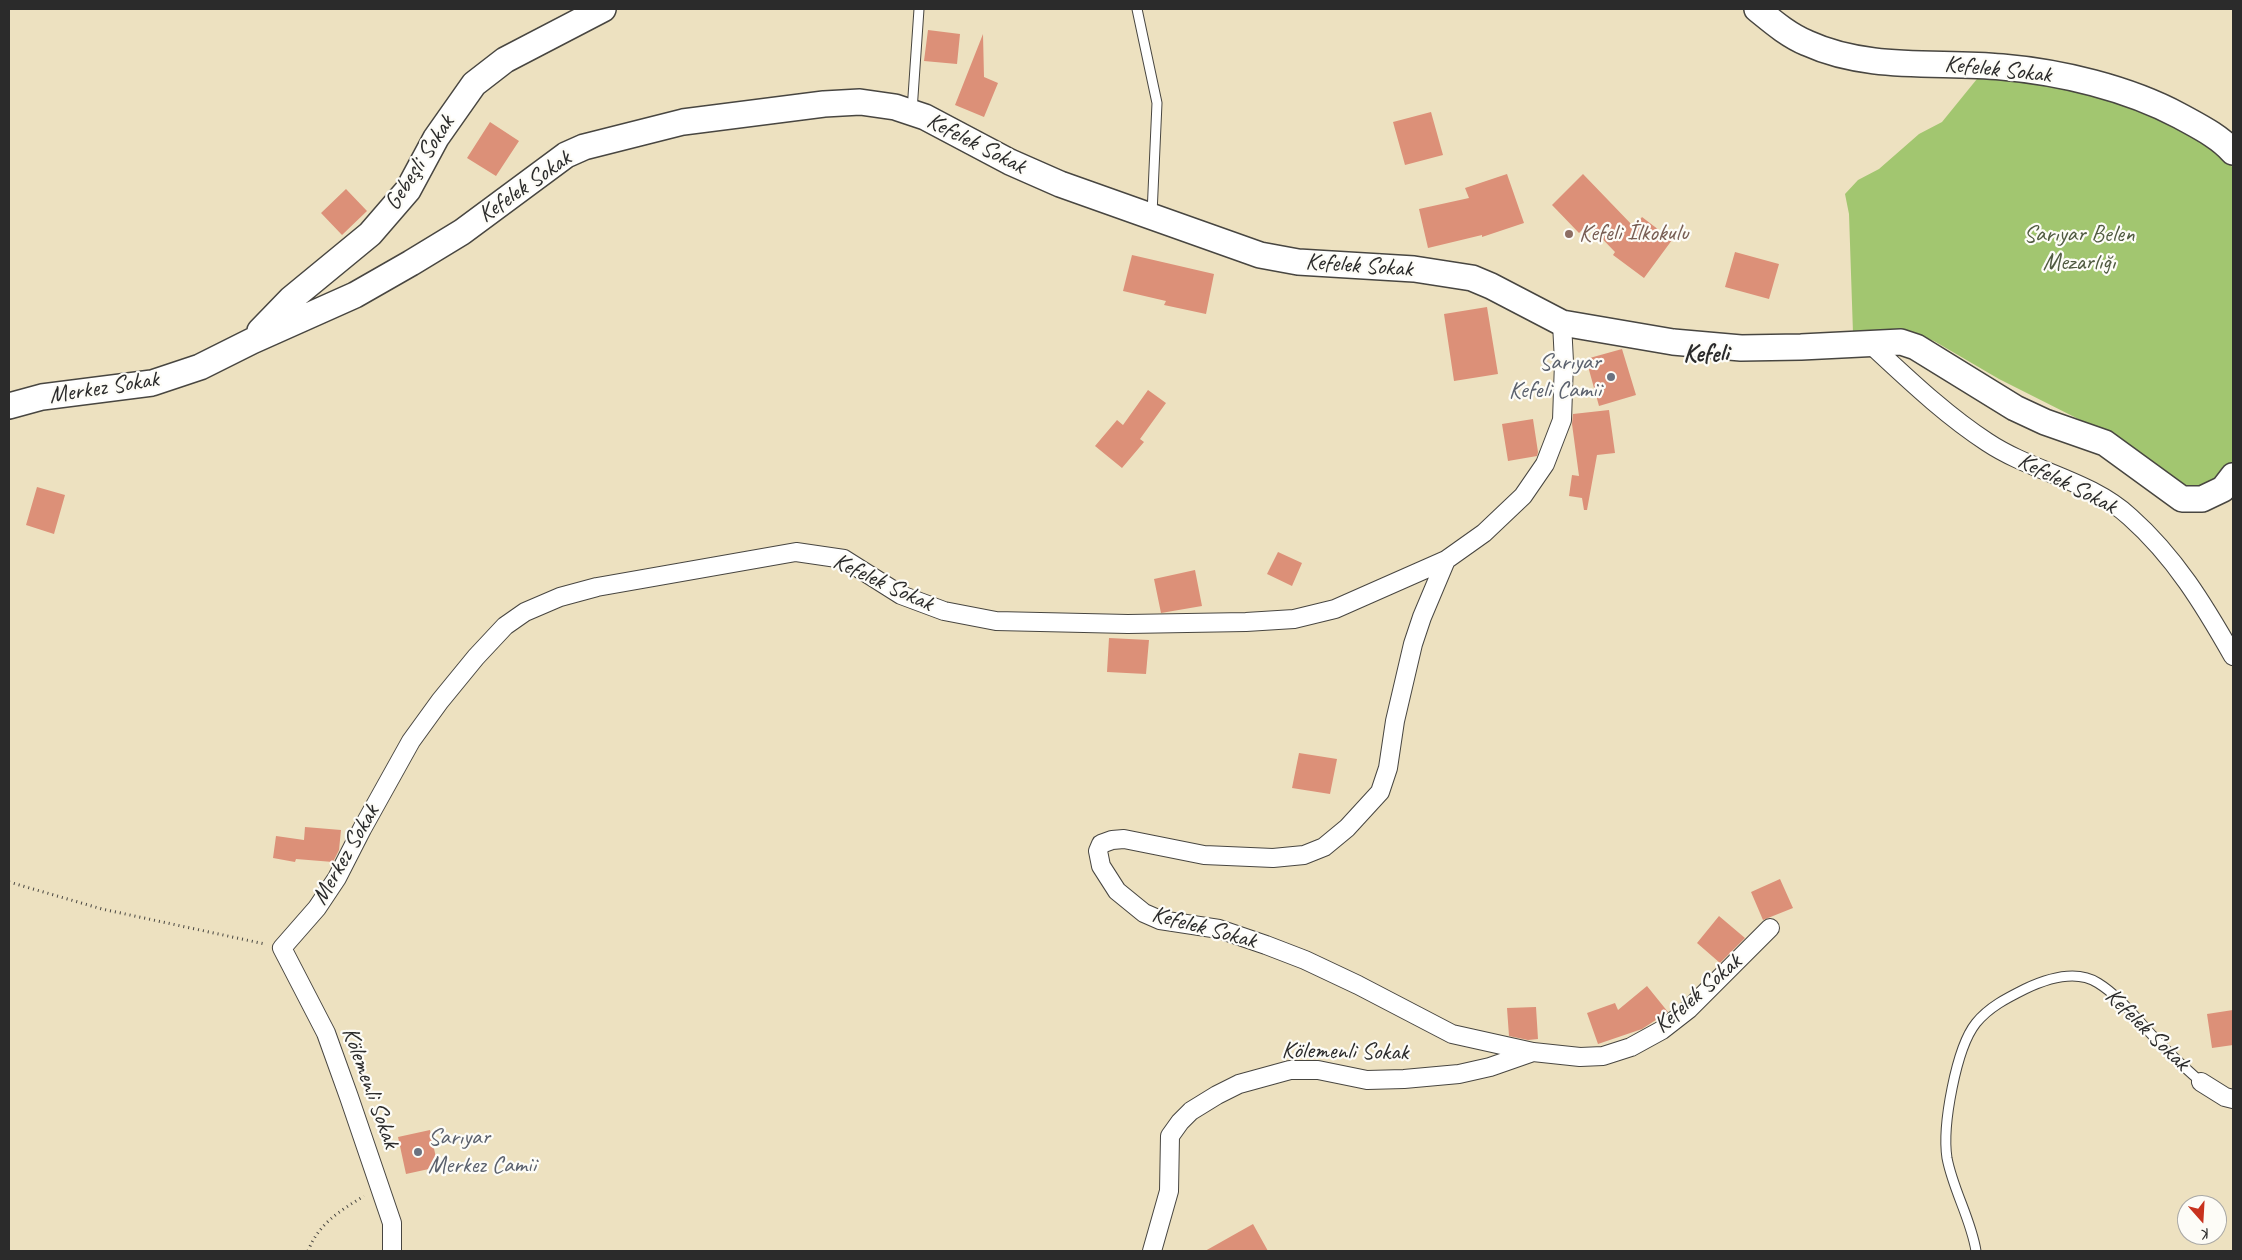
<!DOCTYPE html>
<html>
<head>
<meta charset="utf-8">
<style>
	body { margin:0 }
	#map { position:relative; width:2242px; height:1260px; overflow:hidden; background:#ede1c0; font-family:Caveat,sans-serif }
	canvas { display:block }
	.frame { position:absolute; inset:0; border:10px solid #2b2b2b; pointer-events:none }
	.north { position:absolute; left:2177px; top:1195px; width:50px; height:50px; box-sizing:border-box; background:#fdfcf7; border:1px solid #a9a8a5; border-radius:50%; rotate:161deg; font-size:14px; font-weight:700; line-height:20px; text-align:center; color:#2b2b2b }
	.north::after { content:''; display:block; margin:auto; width:18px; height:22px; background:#c8321e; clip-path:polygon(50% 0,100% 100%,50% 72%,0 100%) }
</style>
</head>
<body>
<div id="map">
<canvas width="2242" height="1260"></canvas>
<div class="frame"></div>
<div class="north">K</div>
</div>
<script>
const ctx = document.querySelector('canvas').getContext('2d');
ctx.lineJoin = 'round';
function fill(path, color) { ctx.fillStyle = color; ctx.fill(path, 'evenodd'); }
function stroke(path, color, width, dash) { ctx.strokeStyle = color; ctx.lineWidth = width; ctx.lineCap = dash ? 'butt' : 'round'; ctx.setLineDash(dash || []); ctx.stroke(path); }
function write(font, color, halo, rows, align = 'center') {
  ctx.font = font + ' Caveat,sans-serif'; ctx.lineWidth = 4.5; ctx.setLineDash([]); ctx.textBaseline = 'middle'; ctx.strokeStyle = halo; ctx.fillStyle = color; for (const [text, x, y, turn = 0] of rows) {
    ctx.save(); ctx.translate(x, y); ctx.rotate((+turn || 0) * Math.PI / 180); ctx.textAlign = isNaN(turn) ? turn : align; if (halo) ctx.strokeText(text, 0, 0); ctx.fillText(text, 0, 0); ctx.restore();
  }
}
fill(new Path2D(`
	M1981 74 2124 100 2217 149 2233 168V462L2216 484 2189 489 2120 440 1999 379 1934 341 1915 334 1853 333 1849 214 1845 194 1858 180 1879 169 1919 134 1942 122Z`), '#a2c670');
fill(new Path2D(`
	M928 30 960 34 957 64 924 61Z
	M983 34 984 77 998 83 984 117 955 105Z
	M1431 112 1443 155 1405 165 1393 122Z
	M490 122 519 141 496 176 467 158Z
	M1507 174 1524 223 1482 237V235L1428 248 1419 209 1469 198 1465 188Z
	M1583 174 1634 227 1642 217 1672 240 1644 278 1613 255 1615 252 1588 224 1579 233 1552 205Z
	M346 189 367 211 342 235 321 213Z
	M1735 252 1779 264 1769 299 1725 287Z
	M1132 255 1214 274 1206 314 1164 305 1166 301 1123 291Z
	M1487 307 1498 374 1454 381 1444 314Z
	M1622 349 1636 395 1599 406 1586 359Z
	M1148 390 1166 403 1140 439 1144 442 1122 468 1095 446 1117 420 1123 425Z
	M1609 410 1615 453 1597 455 1587 510H1584L1582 498 1569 496 1572 475 1579 476 1572 424 1573 414Z
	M1533 419 1538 452 1537 456 1508 461 1502 424Z
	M37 487 65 495 54 534 26 525Z
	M1278 552 1302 563 1292 586 1267 574Z
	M1195 570 1202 606 1161 613 1154 579Z
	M1109 638 1149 640 1146 674 1107 672Z
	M1299 753 1337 759 1330 794 1292 788Z
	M305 827 341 830 339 850 333 862 296 859 295 862 273 858 276 836 304 840Z
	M1780 879 1793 908 1763 920 1751 892Z
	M1719 916 1745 938 1720 963 1697 943Z
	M1647 986 1668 1012 1642 1029 1598 1044 1587 1013 1615 1003 1618 1010Z
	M1536 1007 1538 1039 1528 1040 1509 1036 1507 1008Z
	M2233 1010V1045L2212 1048 2207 1014Z
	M430 1130 438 1167 406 1174 398 1137Z
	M1253 1224 1268 1251H1205Z`), '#dc9078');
const lane = new Path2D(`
	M1137 9 1157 103 1152 214
	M912 111 919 9
	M1976 1251C1971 1219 1953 1190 1947 1158 1942 1126 1956 1048 1976 1023 1989 1007 2007 998 2025 989 2046 979 2076 969 2098 983 2119 996 2135 1017 2152 1035 2167 1052 2184 1067 2201 1082`);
const street = new Path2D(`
	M1868 342C1906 377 1944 414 1987 442 2032 472 2090 480 2130 517 2175 557 2204 605 2233 656
	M1446 560 1422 617 1413 644 1395 721 1388 768 1380 792 1347 828 1324 847 1304 855 1273 858 1204 855 1124 839 1112 840 1101 844 1098 851 1101 866 1117 891 1144 913 1160 920 1219 929 1266 945 1305 960 1358 985 1452 1034 1533 1052 1580 1057 1603 1056 1631 1047 1662 1030 1689 1009 1770 928
	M2201 1082 2225 1097 2233 1099
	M392 1251V1223L349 1097 326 1033 282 948 317 908 337 878 362 829 411 741 440 701 476 657 505 626 525 612 560 597 597 587 796 552 844 559 901 595 944 611 996 621 1128 624 1246 622 1294 619 1335 609 1446 560 1484 533 1523 496 1545 464 1562 420 1564 362 1562 323
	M1152 1251 1169 1191 1170 1136 1180 1122 1191 1111 1217 1095 1239 1084 1290 1070H1318L1367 1080 1404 1079 1459 1074 1490 1067 1533 1052`);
const secondary = new Path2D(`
	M1757 9C1773 22 1788 35 1807 43 1868 71 1937 61 2002 67 2060 72 2128 88 2180 116 2198 126 2219 136 2233 152
	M260 331 291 299 370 234 408 190 436 138 474 84 505 60 603 9
	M9 406 42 397 152 383 200 367 252 341 355 295 411 263 462 232 566 155 584 147 683 122 824 104 860 102 895 107 925 117 1010 162 1060 184 1260 255 1298 262 1414 269 1472 278 1491 286 1562 323 1673 342 1741 348 1801 347 1901 342 1916 347 2015 408 2045 422 2105 443 2182 499H2202L2223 489 2233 476`);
stroke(lane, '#484641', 11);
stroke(street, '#484641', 20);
stroke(secondary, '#484641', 28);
stroke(new Path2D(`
	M9 882 102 909 265 944
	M308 1251C319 1223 340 1211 364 1196`), '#484641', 3, [1, 4]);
stroke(lane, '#fff', 9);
stroke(street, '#fff', 18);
stroke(secondary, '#fff', 25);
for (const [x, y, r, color] of [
	[1569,234,5,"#8d6e63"],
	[1611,377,5,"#6b7280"],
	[418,1152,5,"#6b7280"]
]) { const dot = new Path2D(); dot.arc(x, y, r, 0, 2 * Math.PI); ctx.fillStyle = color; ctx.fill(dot); stroke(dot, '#fdfcf7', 2); }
write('24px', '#2b2b2b', '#fdfcf7', [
	["Kefelek Sokak",1998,70,6],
	["Kefelek Sokak",976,144,27],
	["Gebeşli Sokak",420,163,-57],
	["Kefelek Sokak",525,187,-35],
	["Kefelek Sokak",1359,266,4],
	["Merkez Sokak",104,388,-9],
	["Kefelek Sokak",2067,484,27],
	["Kefelek Sokak",883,583,25],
	["Merkez Sokak",346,855,-60],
	["Kefelek Sokak",1204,928,15],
	["Kefelek Sokak",1698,994,-41],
	["Kefelek Sokak",2147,1030,44],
	["Kölemenli Sokak",1345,1052,1],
	["Kölemenli Sokak",370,1088,70]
]);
write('24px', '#785e54', '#fdfcf7', [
	["Kefeli İlkokulu",1579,234]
], 'left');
write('24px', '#4f5a40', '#fdfcf7', [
	["Sarıyar Belen",2079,235],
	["Mezarlığı",2079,263]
]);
write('24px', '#5b616d', '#fdfcf7', [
	["Sarıyar",1601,363],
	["Kefeli Camii",1601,391],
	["Sarıyar",428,1138,"left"],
	["Merkez Camii",428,1166,"left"]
], 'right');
write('bold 25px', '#2b2b2b', '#fdfcf7', [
	["Kefeli",1706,354]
]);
</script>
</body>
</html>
